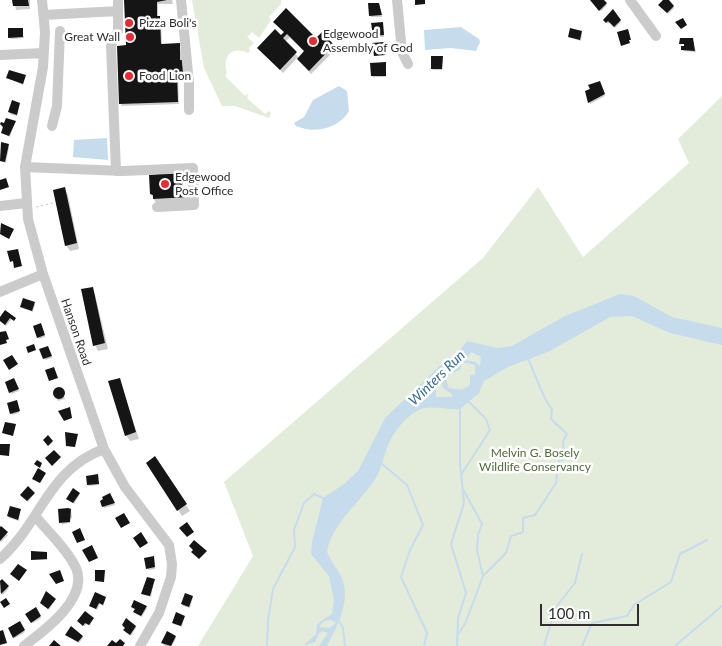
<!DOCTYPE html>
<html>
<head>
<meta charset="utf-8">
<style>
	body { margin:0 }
	#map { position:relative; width:722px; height:646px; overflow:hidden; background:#fff; font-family:Lato,sans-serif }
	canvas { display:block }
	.scale { position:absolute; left:540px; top:604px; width:99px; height:22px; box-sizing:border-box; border:2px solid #2e2e2e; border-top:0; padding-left:6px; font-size:15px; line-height:18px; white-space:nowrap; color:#2e2e2e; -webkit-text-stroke:4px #fff; paint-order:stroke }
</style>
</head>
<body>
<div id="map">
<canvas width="722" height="646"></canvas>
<div class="scale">100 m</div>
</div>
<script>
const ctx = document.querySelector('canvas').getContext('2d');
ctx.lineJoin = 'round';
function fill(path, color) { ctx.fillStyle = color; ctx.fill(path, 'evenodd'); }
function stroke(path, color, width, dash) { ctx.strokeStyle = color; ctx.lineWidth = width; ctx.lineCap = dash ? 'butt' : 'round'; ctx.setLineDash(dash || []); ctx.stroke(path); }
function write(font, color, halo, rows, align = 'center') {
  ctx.font = font + ' Lato,sans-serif'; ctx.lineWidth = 5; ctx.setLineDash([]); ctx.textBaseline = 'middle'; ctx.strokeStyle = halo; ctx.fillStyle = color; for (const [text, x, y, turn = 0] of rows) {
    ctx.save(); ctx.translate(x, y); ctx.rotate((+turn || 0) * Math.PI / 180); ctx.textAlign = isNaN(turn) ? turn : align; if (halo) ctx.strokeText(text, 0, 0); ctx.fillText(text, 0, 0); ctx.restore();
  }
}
fill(new Path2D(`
	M192 0H281V4L269 17 271 20 259 38 252 32 247 37 254 43 249 48 250 51 248 53C231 45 222 57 227 73L225 76 245 96 249 93 247 98 265 114 269 111 271 113 269 118 235 106H222L204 68Z
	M722 96V646H198L253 556 224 482 483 258 538 187 583 257 689 163 678 139Z`), '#e3ecda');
fill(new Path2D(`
	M461 27 479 39 480 42 476 51 451 48 425 50 424 30Z
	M339 86 347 91 349 111C338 129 315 134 296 126L294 123 304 117 313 100Z
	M107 138 108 160 73 157 74 140Z
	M620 294 634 296 672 317 722 328V345L670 333 632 316 610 317 550 351 508 367 484 381 479 393 460 409C445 411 428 403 415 412 407 417 399 426 394 434 385 446 384 463 377 476 362 501 331 524 327 552 331 561 337 568 341 576 352 599 338 625 327 646H319L328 633 322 631 319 633 315 642 303 646 316 634 317 625 321 621 332 614 334 600 329 576 311 554 312 542 323 498 344 484 358 471 385 418 446 360 458 353 467 341 498 348 512 346 565 316ZM471 352 481 357 480 366 475 362 466 360ZM461 362 475 365V374L470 375V384C463 393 457 388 449 388L445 377 461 369ZM441 383 443 388 452 394V397H436V389ZM331 620 336 623 330 628 319 627 324 621Z`), '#c6dcec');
fill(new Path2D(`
	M14 0H30V9L16 10Z
	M125 0H172L173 4H158V18L161 20 162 45 179 44 180 47 185 75 178 76 179 104 122 106 120 103 127 47Z
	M592 0H603L607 5 601 11Z
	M665 0H668L674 8 668 14 660 6Z
	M379 6 382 17H371L370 16Z
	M612 10 621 22 615 28 610 22 608 24 605 20Z
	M383 25 384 37H375L374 36Z
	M277 26 333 45 336 49 311 74 297 58 283 73 259 48 281 37 285 33ZM290 37 305 52 299 58 285 42Z
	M22 29 24 38 11 39 10 38Z
	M582 32 581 41 569 37Z
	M693 40 696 52 683 51 686 45 681 43Z
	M443 59 442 70H433L432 69Z
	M386 64V77H373L372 76Z
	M25 76 23 85 8 78Z
	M600 82 605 96 590 104 586 91Z
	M19 104 17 116 10 114 9 112Z
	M15 122 10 137 3 134 2 123Z
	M2 144 9 147 6 163 0 161Z
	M177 173 183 182V193H187L190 201 156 203 151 194Z
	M64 189 68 195 79 249 70 251 66 245Z
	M92 288 95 294 108 349 98 351 95 345Z
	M24 300 35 304 33 312 23 308Z
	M6 312 16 320 12 319 6 326 0 321Z
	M42 326 45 337 39 339 34 327Z
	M49 349 52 358 45 360 41 350Z
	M119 379 139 439 130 441 126 435Z
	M14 380 19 391 11 394 7 382Z
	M61 388 65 399 58 401 54 395V390Z
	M17 403 19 413 12 415 11 413Z
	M151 469 186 505 190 511 182 516Z
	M98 477 99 485 89 486 88 485Z
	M34 494 28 502 22 496Z
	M80 494 74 504 68 500Z
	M110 495 115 505 104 508 101 502Z
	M20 510 19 521 9 518 8 516Z
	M71 510 72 518 69 519 70 523 61 524Z
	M0 529 8 535 1 542 0 541Z
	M47 554V560H32Z
	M145 559H154L155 569 148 570Z
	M154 580 151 597 144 595 143 593Z
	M2 581 9 588 3 595 0 592Z
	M193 597 190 608 183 606 182 604Z
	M106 598 103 606 100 604 97 610 90 606Z
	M55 600 49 610 43 604Z
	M132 607H146L147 608 142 617 136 614V610Z
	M36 609 41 618 33 623 27 614Z
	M184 617 182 627 174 624 173 623Z
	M93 619 90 626 86 624 85 626 80 623Z
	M19 623 25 632 15 638 9 628Z
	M123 625 136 626V628L131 636 125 632 126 628Z
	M168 633 176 638 172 646H165L162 643Z
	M66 635 82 636 83 638 79 643Z`), '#0003');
stroke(new Path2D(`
	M381 463 407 485 423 525 410 550 401 577 427 633 424 646
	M461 475 490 430 486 419 469 402
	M483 576 506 553 511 536 523 532V518L535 515 556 483 558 462 564 459 563 441 567 434 551 419 552 409C540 395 536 374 527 357
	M339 621 343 628 345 646
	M458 634 465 624 483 576 477 550 478 535 482 524 464 491
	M267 646 268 620 273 589 295 547 294 530 304 503 314 494 323 498
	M457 646 458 618 466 593 451 544 464 503 460 463V409
	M544 646 556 607 575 583 582 554
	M582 646 592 623 627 616 634 605 671 582 680 554 707 540
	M675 646 722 606`), '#c6dcec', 2);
fill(new Path2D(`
	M12 0H28L29 6H13Z
	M124 0H167L157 2V16H160L161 44 180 43V60H183L184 73H177L178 102 119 104 117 46 126 45Z
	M415 0H425V4L415 5Z
	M590 0H604L607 3 599 11Z
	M663 0H669L674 6 667 13 658 5Z
	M368 3H379L382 15 369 16Z
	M286 8 316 38 322 32 334 45 309 71 297 59 304 51 287 34 283 38 297 52 280 70 257 48 275 29 281 35 284 32 273 22Z
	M613 9 621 20 614 27 608 21 606 23 603 20Z
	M683 18 687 25 681 29 675 22Z
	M383 22 384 35 373 36 371 23Z
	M8 28H23V37L8 38Z
	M570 28 582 31 580 40 568 37Z
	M628 29 631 40H629L630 43 621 46 617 32Z
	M680 38H693L695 51 681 50V46H684V44H679Z
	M384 42 385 55 374 56 372 43Z
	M431 56H443L442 69H431Z
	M386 62V76H371L370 63Z
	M9 70 26 75 23 84 6 78Z
	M600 81 605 94 588 103 585 91 590 89 588 85Z
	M12 100 20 103 17 115 8 112Z
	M6 118 16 121 9 136 1 133 3 127 0 124 1 122 4 123Z
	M1 142 9 144 5 162 0 161Z
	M178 172V177H181L182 192H187L189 197 153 199V195L150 194 149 175Z
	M6 178 9 187 0 190V180Z
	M65 187 77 243 65 246 53 190Z
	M1 223 14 229 9 239 0 234Z
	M18 249 22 266 14 268 13 261 10 262 7 251Z
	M93 287 105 343 93 346 81 289Z
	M23 298 35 302 32 311 20 307Z
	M5 310 16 318 14 321 10 318 5 325 0 321V317Z
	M41 323 45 335 37 338 33 326Z
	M6 331 9 339 6 340 7 343 0 345V332Z
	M34 344 36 350 28 353 26 347Z
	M48 346 52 356 43 359 39 349Z
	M12 355 18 364 9 370 3 360Z
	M54 367 58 378 49 381 45 370Z
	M14 378 19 389 9 393 5 382Z
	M120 378 136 432 125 436 108 381Z
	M53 393a6 6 0 1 1 12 0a6 6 0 1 1-12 0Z
	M17 400 20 411 10 414 7 403Z
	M70 407 72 418 64 421 58 411Z
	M5 422 16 424 13 436 2 433Z
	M65 432 78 434 75 447 66 446Z
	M48 435 53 441 48 446 43 440Z
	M0 444H10L9 456 0 455Z
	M54 450 61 457 52 466 45 458Z
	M155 456 187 504 177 511 146 463Z
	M37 460 42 463 40 468 34 464Z
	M38 468 46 473 40 483 32 479Z
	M98 474 99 484 87 485 86 476Z
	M28 486 35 493 27 501 20 495Z
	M73 488 80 493 73 503 66 499Z
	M110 493 115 503 102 507 100 501 103 499 102 497Z
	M10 506 21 509 18 520 7 516Z
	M68 508 71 509 70 522 59 523 58 509Z
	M124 513 130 523 121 528 115 518Z
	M187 522 194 532 187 537 179 528Z
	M1 526 8 532 0 541V527Z
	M80 528 85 540 77 543 72 532Z
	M141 532 148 543 140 548 133 538Z
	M194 540 207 551 199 559 191 552 193 550 189 546Z
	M92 545 98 558 89 562 82 550Z
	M31 551 47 552V559L31 560Z
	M154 556 155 567 146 569 144 558Z
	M18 564 27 570 19 581 10 574Z
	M60 570 64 581 56 584 49 574Z
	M95 570H105L104 582 95 581Z
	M147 577 155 579 150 596 141 594Z
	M2 579 9 586 1 594 0 581Z
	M46 591 56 599 48 609 40 603Z
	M95 592 106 597 103 605 99 603 96 609 89 606Z
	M185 593 193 596 189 607 181 604Z
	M6 598 10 604 4 608 0 602Z
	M134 600 147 606 141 616 133 612 135 609 131 607Z
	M36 607 41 616 31 623 25 614Z
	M85 611 94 618 89 625 85 623 83 626 77 621Z
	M176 612 185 616 181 626 172 623Z
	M126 618 136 626 130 635 123 630 125 628 122 625Z
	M20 621 25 630 13 638 8 628Z
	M71 626 83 636 78 642 65 635Z
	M3 630 7 643 0 645V631Z
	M167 631 176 636 171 646 161 643Z
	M120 639 125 643 123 646H107L112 640 116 643Z
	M54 640 61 646H49Z`), '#151515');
stroke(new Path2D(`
	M36 207 53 203`), '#cbcbcb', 1, [2.5, 2.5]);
stroke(new Path2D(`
	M42 0 45 32 43 67 25 167 28 219 43 274 104 449 125 487 169 545 172 564 171 577 159 613 140 646
	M181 0 189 83V110
	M397 0 402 52 408 64
	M630 0 656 36
	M44 15 118 11
	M0 55 44 53
	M52 126 57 106 60 31
	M25 167 123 171 193 168 194 205 157 207
	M116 171 111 46 118 31V0
	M0 206 26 203
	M0 292 43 274
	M0 559C42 522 47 470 104 449
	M24 646C44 631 89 598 76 568 67 549 49 533 36 517`), '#cbcbcb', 10);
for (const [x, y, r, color] of [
	[129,23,5,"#ea2a32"],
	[130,37,5,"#ea2a32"],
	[313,41,5,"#ea2a32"],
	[129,76,5,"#ea2a32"],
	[165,184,5,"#ea2a32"]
]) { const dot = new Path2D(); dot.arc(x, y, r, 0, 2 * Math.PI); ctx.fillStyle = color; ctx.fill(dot); stroke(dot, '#fff', 2); }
write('12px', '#2e2e2e', '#fff', [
	["Pizza Boli's",139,23],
	["Edgewood",323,34],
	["Assembly of God",323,48],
	["Great Wall",120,37,"right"],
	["Food Lion",139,76],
	["Edgewood",175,177],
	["Post Office",175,191]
], 'left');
write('12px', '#2e2e2e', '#fff', [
	["Hanson Road",76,332,71]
]);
write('12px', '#4f6a3a', '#fff', [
	["Melvin G. Bosely",535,453],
	["Wildlife Conservancy",535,467]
]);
write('italic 14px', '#396d92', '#fff', [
	["Winters Run",437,378,-44]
]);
</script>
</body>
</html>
